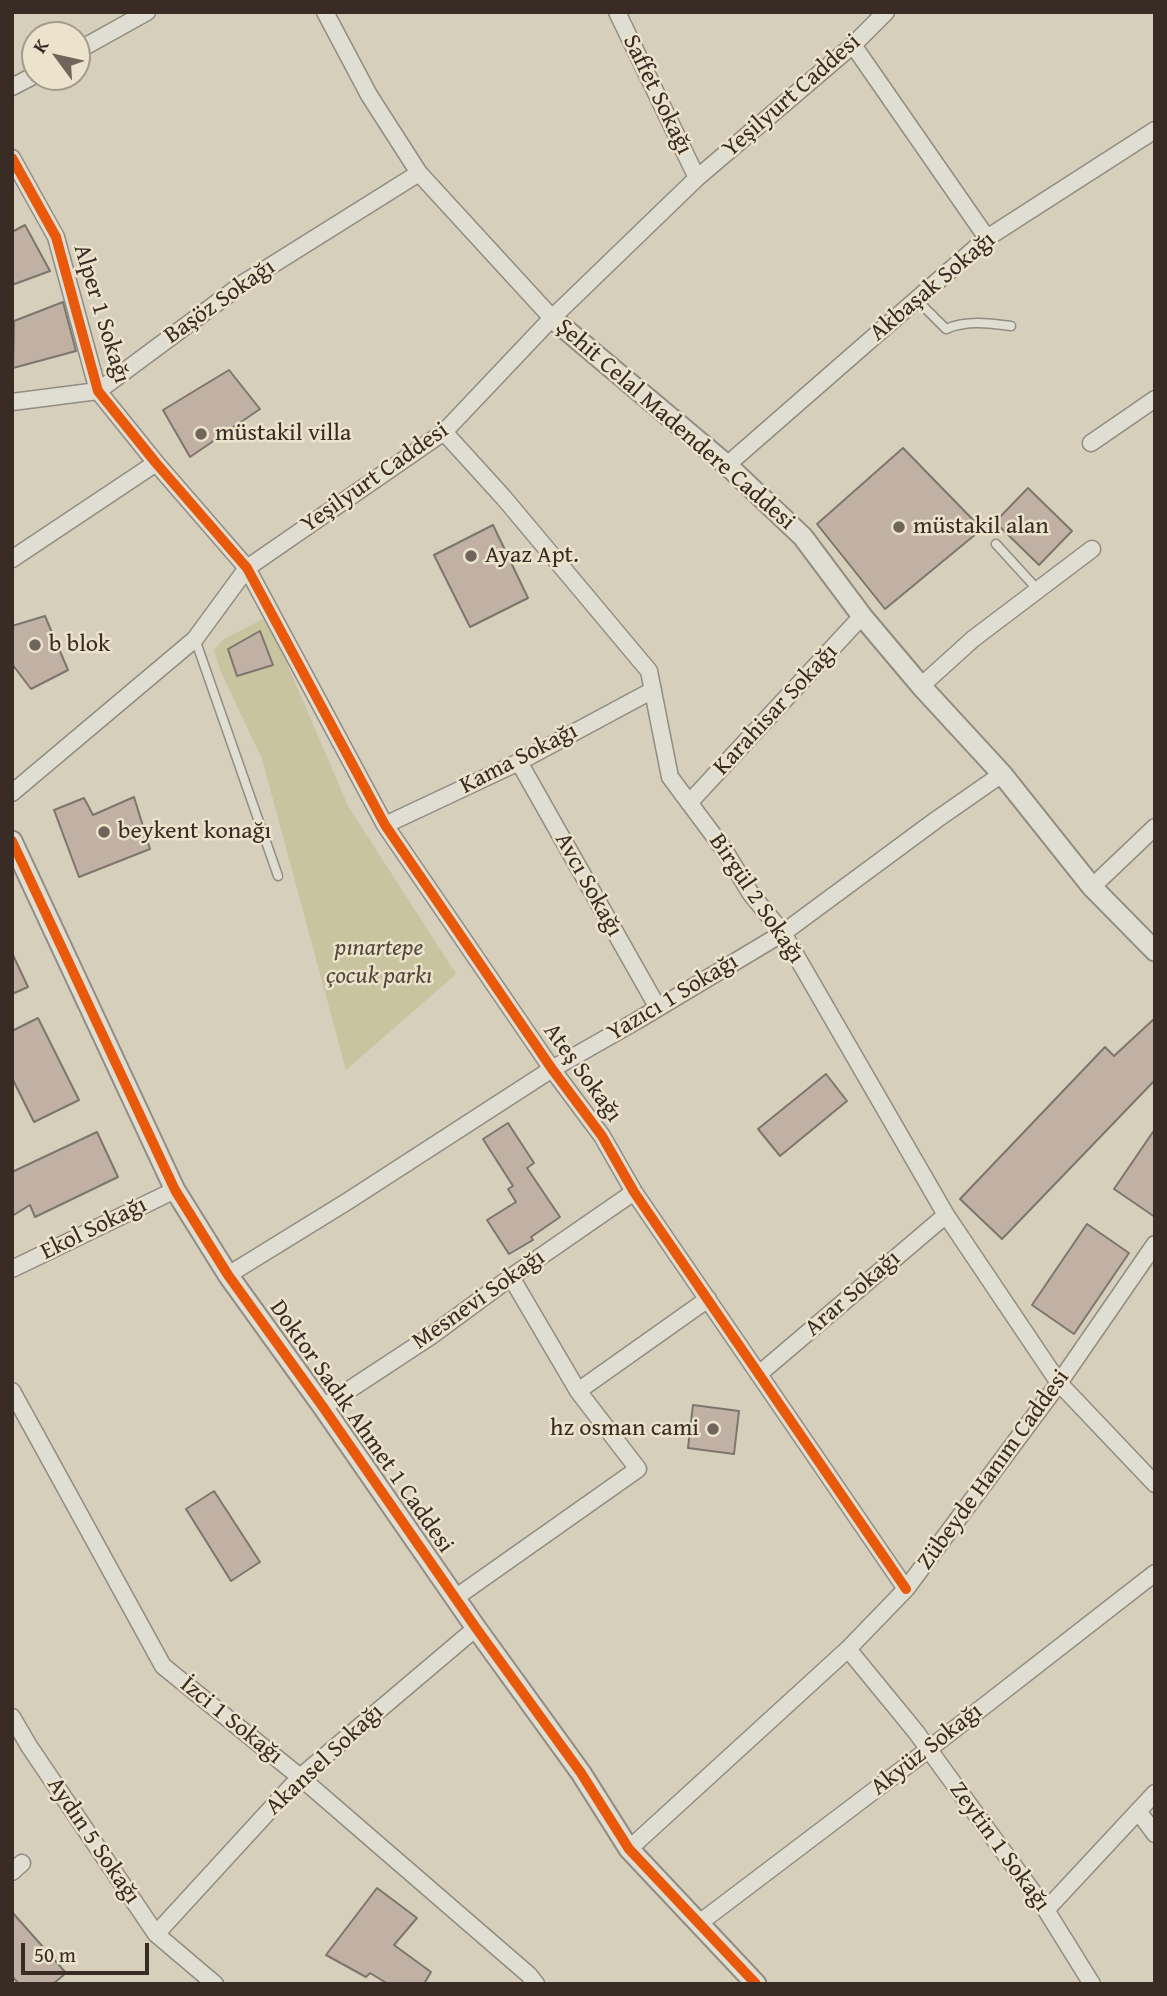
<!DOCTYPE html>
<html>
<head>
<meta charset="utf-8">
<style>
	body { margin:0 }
	#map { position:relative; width:1167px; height:1996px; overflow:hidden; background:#d6cfbc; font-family:"Gentium Book Plus",serif }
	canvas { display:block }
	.frame { position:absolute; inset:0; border:14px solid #382c25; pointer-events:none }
	.north { position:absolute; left:21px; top:21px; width:70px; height:70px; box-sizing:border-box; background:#ece3cd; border:2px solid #a49a8a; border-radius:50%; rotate:303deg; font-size:19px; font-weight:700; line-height:28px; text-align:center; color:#382c25 }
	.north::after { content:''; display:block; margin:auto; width:24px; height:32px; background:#6f655a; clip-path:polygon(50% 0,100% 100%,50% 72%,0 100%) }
	.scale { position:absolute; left:21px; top:1943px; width:128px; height:32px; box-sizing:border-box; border:4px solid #382c25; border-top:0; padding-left:9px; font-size:21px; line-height:24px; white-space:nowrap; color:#382c25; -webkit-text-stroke:5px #ece3cd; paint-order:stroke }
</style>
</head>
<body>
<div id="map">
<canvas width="1167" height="1996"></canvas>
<div class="frame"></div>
<div class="north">K</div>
<div class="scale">50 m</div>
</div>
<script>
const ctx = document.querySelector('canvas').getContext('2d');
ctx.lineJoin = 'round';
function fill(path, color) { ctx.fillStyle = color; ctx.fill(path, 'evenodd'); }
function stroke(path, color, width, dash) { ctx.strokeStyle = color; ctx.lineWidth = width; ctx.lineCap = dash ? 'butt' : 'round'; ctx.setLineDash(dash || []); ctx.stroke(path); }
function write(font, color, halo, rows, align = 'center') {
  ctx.font = font + ' "Gentium Book Plus",serif'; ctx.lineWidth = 5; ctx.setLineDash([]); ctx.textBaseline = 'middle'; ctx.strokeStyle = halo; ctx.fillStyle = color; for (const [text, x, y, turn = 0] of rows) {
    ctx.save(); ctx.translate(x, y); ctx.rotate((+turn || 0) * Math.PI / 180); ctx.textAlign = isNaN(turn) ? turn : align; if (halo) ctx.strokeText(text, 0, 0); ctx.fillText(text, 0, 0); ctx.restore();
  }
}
fill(new Path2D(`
	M267 617 348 806 456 974 346 1070 262 759 220 670 214 650 224 639Z`), '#c7c49f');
const building = new Path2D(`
	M25 225 50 271 12 285V232Z
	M63 302 76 351 13 368 14 321Z
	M229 370 260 409 190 457 163 410Z
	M903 448 982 529 885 609 817 524Z
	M1028 488 1072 531 1039 565 995 522Z
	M493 525 528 598 470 627 434 555Z
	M45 616 68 670 31 689 12 664V626Z
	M260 631 273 665 237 676 228 649Z
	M134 797 150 849 79 877 54 810 84 798 93 815Z
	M12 953 28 987 12 994Z
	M38 1018 79 1100 34 1122 12 1078V1031Z
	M1155 1018V1080L1002 1239 960 1199 1105 1047 1114 1056Z
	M826 1074 847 1101 780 1156 758 1129Z
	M508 1123 534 1163 527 1168 560 1217 531 1237 533 1240 509 1254 487 1220 516 1202 508 1189 513 1186 483 1139Z
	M1155 1129V1217L1114 1189Z
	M97 1132 118 1177 35 1217 30 1205 12 1216V1172Z
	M1087 1224 1129 1253 1074 1334 1032 1305Z
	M693 1405 739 1411 734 1454 688 1448Z
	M214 1491 260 1562 231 1581 186 1509Z
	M377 1888 417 1918 394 1945 431 1972 424 1984H388L370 1973 366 1977 326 1955Z
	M12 1912 66 1973 53 1984H19L12 1976Z`);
fill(building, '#c1b1a5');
stroke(building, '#7c766c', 2);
const service = new Path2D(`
	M916 299 946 329C966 320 989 323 1011 326
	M996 544 1038 590
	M195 639 278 876`);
const minor = new Path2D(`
	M325 12 369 95 419 173 552 318
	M617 12 697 178
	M853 45 987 238
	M77 51 147 12
	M12 87 35 75
	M12 158 56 237 98 391 156 463 247 568 385 825 552 1069 602 1136 634 1192 906 1589
	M12 402 98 391 245 282 419 173
	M444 432 504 498 649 671 670 777 723 848 751 894 783 933 946 1215 1059 1383 1155 1484
	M1091 443 1155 399
	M727 465 987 238 1155 130
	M12 559 156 463
	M921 686 973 639 1092 549
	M519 762 658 1008
	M12 793 195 639 247 568 444 432 552 318 697 178 853 45 886 12
	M689 803 862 616
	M385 825 519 762 653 690
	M1092 887 1155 827
	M12 1269 175 1190
	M228 1275 348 1201 552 1069 638 1020 783 933 936 820 1002 774
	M759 1374 946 1215
	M12 1391 163 1666 300 1777 529 1975 536 1984
	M578 1391 708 1299
	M323 1407 431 1336 511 1277 634 1192
	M455 1598 638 1469 578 1391 511 1277
	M848 1649 916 1732 1046 1910 1092 1984
	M12 1717 29 1746 156 1934 215 1984
	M1138 1811 1155 1834
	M629 1849 848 1649 906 1589 1059 1383 1155 1244
	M12 1872 22 1863
	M1046 1910 1155 1793
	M698 1924 929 1749 1155 1573
	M156 1934 300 1777 476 1628`);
const tertiary = new Path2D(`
	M552 318 727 465 803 537 862 616 921 686 1002 774 1092 887 1155 951
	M12 841 175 1190 228 1275 323 1407 476 1628 581 1773 629 1849 756 1984`);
stroke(service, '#928c81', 11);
stroke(minor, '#928c81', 19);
stroke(tertiary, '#928c81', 23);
stroke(service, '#e0ddd3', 8);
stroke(minor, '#e0ddd3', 16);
stroke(tertiary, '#e0ddd3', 19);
stroke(new Path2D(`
	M12 158 56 237 98 391 156 463 247 568 385 825 552 1069 602 1136 634 1192 906 1589
	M12 841 175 1190 228 1275 323 1407 476 1628 581 1773 629 1849 756 1984`), '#e8590c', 10);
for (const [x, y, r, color] of [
	[201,434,7,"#6f655a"],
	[899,527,7,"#6f655a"],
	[471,556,7,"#6f655a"],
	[35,645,7,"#6f655a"],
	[104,832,7,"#6f655a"],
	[713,1429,7,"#6f655a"]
]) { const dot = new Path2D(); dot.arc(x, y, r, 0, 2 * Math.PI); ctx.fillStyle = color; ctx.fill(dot); stroke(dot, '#ece3cd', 2.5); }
write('24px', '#382c25', '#ece3cd', [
	["Saffet Sokağı",657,95,64],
	["Yeşilyurt Caddesi",792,96,-41],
	["Akbaşak Sokağı",933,287,-40],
	["Başöz Sokağı",220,302,-35],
	["Alper 1 Sokağı",101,314,73],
	["Şehit Celal Madendere Caddesi",675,425,41],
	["Yeşilyurt Caddesi",375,478,-35],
	["Karahisar Sokağı",776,710,-47],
	["Kama Sokağı",519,759,-27],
	["Avcı Sokağı",588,885,61],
	["Birgül 2 Sokağı",756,899,56],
	["Yazıcı 1 Sokağı",673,998,-31],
	["Ateş Sokağı",582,1073,54],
	["Ekol Sokağı",94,1229,-26],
	["Arar Sokağı",853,1294,-41],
	["Mesnevi Sokağı",479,1300,-35],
	["Doktor Sadık Ahmet 1 Caddesi",361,1427,55],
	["Zübeyde Hanım Caddesi",994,1470,-54],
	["İzci 1 Sokağı",231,1721,39],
	["Akyüz Sokağı",927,1750,-38],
	["Akansel Sokağı",325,1760,-43],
	["Aydın 5 Sokağı",93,1841,56],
	["Zeytin 1 Sokağı",999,1847,54]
]);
write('24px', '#382c25', '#ece3cd', [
	["müstakil villa",215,434],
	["müstakil alan",913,527],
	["Ayaz Apt.",485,556],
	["b blok",49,645],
	["beykent konağı",118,832],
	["hz osman cami",699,1429,"right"]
], 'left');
write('italic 24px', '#524939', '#ece3cd', [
	["pınartepe",379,949],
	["çocuk parkı",379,977]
]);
</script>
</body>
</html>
